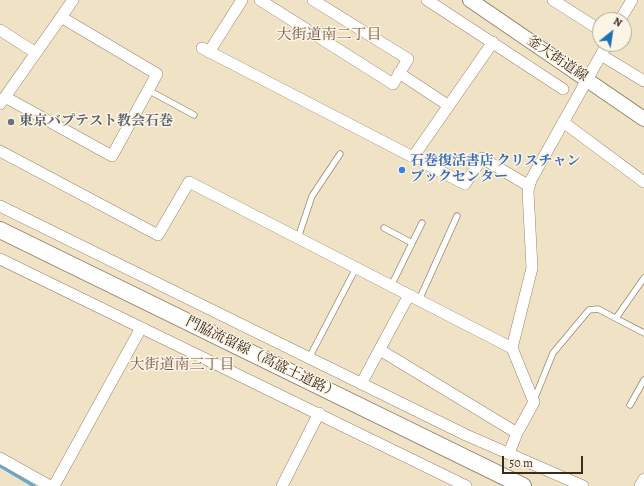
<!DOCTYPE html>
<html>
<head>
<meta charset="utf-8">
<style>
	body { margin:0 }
	#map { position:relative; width:644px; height:486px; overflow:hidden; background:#f0e3c5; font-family:Alegreya,serif }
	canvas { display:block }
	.north { position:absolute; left:592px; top:12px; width:40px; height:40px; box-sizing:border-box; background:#fcf5e5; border:1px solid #afa495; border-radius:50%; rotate:30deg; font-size:11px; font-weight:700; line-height:16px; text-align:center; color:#3b2a1e }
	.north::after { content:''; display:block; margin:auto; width:14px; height:18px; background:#1f6fb2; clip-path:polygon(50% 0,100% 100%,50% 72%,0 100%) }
	.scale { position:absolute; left:502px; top:456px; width:81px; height:18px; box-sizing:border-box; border:2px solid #3b2a1e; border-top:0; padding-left:5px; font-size:12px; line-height:14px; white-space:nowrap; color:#3b2a1e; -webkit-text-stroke:3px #fcf5e5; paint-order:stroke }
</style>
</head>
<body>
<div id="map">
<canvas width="644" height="486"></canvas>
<div class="north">N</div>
<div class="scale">50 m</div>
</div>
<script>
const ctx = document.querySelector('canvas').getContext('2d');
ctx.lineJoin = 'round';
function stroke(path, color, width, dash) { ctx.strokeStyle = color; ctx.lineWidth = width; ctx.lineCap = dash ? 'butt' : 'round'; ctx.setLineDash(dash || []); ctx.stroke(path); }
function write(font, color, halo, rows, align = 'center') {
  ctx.font = font + ' Alegreya,"Noto Serif JP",serif'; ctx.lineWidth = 3; ctx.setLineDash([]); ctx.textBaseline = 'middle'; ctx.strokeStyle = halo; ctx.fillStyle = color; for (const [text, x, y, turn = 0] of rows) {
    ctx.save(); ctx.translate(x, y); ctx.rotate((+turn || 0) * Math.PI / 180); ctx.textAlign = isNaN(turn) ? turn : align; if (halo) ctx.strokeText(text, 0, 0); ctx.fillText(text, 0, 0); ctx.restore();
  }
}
stroke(new Path2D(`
	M0 466 34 486`), '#62a7d7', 3);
const service = new Path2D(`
	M148 90 194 115
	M384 228 412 243
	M298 238 312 196 340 154
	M391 286 422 223
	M419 300 457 216
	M616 318 644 278
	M309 358 356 268
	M534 400 553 353 589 310 598 309 644 333
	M630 405 644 380`);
const minor = new Path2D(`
	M260 0 393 84 408 59 313 0
	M427 0 563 89
	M553 0 600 30
	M620 20 632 0
	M0 30 36 53
	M202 48 465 184 482 158 529 186
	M209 52 242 0
	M601 55 644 81
	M399 73 449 106
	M5 97 112 156 157 74 61 17
	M0 104 73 0
	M563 122 644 182
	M0 151 158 235 189 182 512 348
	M413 157 493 42
	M0 206 466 435 583 486
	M0 259 466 486
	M380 350 517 433
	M361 384 409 295
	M509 453 517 433 534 402 512 348 532 268 528 191 531 180 607 44
	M0 458 50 486
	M54 486 141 328
	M282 486 319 413
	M640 486 644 479`);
const tertiary = new Path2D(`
	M470 0 644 119`);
const secondary = new Path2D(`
	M0 230 523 486`);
stroke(service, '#968672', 7);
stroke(minor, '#968672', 12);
stroke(tertiary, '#968672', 16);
stroke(secondary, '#968672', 18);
stroke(service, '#fff', 5.5);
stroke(minor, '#fff', 11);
stroke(tertiary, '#fff', 14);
stroke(secondary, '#fff', 16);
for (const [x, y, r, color] of [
	[11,122,4,"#6b7280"],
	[402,170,4,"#3f7fe0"]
]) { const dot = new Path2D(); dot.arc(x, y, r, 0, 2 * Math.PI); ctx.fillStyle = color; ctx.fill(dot); stroke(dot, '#fcf5e5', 1.5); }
write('14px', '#3b2a1e', '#fcf5e5', [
	["釜大街道線",557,59,34],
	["門脇流留線（高盛土道路）",262,358,26]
]);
write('bold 14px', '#5b616d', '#fcf5e5', [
	["東京バプテスト教会石巻",19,122]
], 'left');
write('bold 14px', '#366cbe', '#fcf5e5', [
	["石巻復活書店 クリスチャン",410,162],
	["ブックセンター",410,178]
], 'left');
write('15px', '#795a4f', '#fcf5e5', [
	["大街道南二丁目",329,35],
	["大街道南三丁目",182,365]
]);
</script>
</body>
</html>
